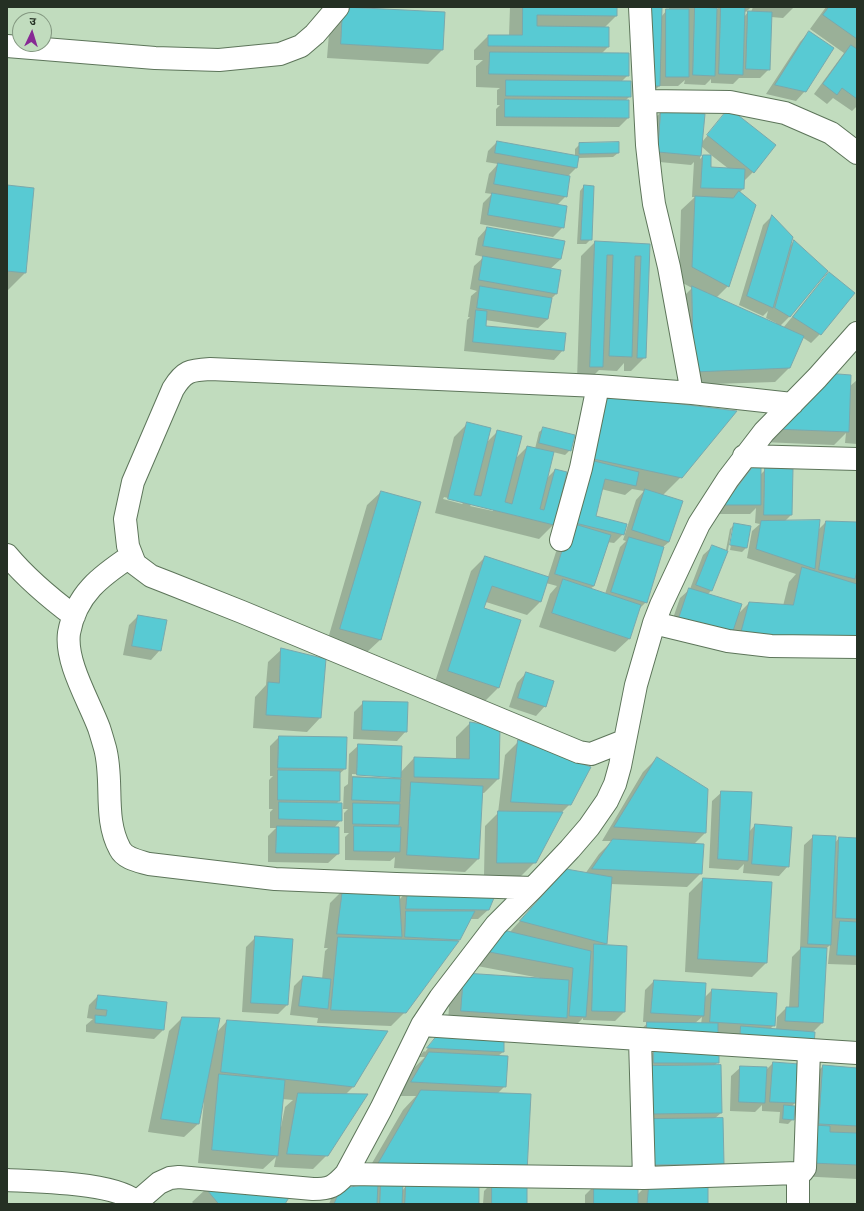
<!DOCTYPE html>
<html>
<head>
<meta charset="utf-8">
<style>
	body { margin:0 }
	#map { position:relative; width:864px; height:1211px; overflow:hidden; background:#c1dcbe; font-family:"Times New Roman","Noto Sans Devanagari",serif }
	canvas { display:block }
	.frame { position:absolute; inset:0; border:8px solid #253024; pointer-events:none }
	.north { position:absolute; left:12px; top:12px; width:40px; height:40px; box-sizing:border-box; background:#c1dcbe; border:1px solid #839780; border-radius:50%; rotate:4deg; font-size:11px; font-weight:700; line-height:16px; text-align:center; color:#253024 }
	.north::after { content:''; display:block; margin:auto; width:14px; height:18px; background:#872994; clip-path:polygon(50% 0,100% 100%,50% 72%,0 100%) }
</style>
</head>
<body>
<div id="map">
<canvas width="864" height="1211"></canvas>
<div class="frame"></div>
<div class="north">उ</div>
</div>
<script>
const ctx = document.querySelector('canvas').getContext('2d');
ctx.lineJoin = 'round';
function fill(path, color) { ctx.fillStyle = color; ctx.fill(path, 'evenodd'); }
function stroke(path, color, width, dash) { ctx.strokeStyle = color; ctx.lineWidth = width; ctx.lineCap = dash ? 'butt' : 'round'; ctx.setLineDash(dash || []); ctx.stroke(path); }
fill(new Path2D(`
	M510 7H616V16L604 28H608V47L601 54 628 75 621 82 630 96 625 101 628 118 619 127 496 126V109L500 105H497V90L500 88 476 87V66L483 60H474V50L488 36H509Z
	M661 7V17L667 10H669V7H705L704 8 717 9 719 7H751L746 12 744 11V17L748 12H751L753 7H794L783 18 771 17 769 69 760 78H739L733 84 711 83V79L705 85 684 84 685 80 678 86H659L650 95Z
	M826 7H857V106L852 111 833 98 827 104 814 94 844 53 810 29Z
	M343 8 442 50 428 64 327 58 330 21Z
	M809 32 805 91 796 101 766 94 800 42Z
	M730 109 753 172 743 182V189L740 192 728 286 716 298 776 324V323L766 318 768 311 763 316 739 305 763 225 772 216 790 246 794 241 790 316 780 326 783 328 820 283 829 274 820 334 811 343 802 337 789 368 775 382 680 385 679 301 692 288 679 281 681 210 695 197H692L694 162 691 165 649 161 652 121 661 112 702 142ZM701 146 711 155 729 169 709 168 710 156H703L700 159Z
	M497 142 575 157V149L580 144 618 153 613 157 578 158 576 168 567 177 566 196 557 205 563 227 553 237 480 224 483 203 492 194 485 193 489 174 498 164 486 162 488 151Z
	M7 186 26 272 8 290H7Z
	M584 186 591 239 586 244H577L580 191Z
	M487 228 561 259 550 269 556 294 551 299 548 319 538 328 485 320 484 327 563 350 554 360 464 351 467 320 470 317H468L471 296 477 291 470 289 474 266 484 257 475 255 478 238Z
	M595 242 649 245 645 357 631 371H624V363L617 371 599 370 588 381 577 380 581 256Z
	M857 380V444L845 443 846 433 834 445 762 442 812 388 849 387Z
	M589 414 681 477 662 496 669 542 663 547 646 602 639 609 629 639 615 652 539 627 550 594 557 586 546 583 541 601 527 615 486 602 483 609 499 687 485 701 434 685 471 571 485 557 548 577 562 533ZM601 489 625 495 632 489 644 491 636 500 623 540 626 541 620 547 605 594 590 589 594 586 607 542 614 543 623 534 595 517Z
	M468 423 487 442 498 431 515 459 527 447 535 449 539 432 544 428 570 450 565 455 553 452 546 479 555 470 566 473 553 525 539 539 435 513 454 437ZM444 497 464 502 462 504 443 499ZM472 504 493 509V511L470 506Z
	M755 465 760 475 766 469 791 515 784 522 818 530 826 522 857 523V635L841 654 726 653 731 634 670 627 680 598 690 589 703 555 713 546 711 591 707 595 737 615 749 603 783 606 789 582 796 574 747 558 752 531 760 524 755 523 756 508 750 514H716L746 474Z
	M381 492 420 503 380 640 366 653 327 642 367 505Z
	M735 524 750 527 746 548 742 552 730 550 734 528H732L728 550H726L730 529Z
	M138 616 160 650 151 660 123 655 129 625Z
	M282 649 320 718 307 732 253 728 255 697 266 685 268 662Z
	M526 673 545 706 536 716 509 707 517 683Z
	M364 702 406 731 397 741 353 739 354 712Z
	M470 723 498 779 484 793H482L478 859 465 872 394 868 395 857 390 861 345 860V837L349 833H344V813L348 809H343L344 787 348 784 349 754 359 745 400 773 414 758 456 759V737ZM352 774 393 776V778L352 776Z
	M279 737 345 769 339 774V801L336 804 341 820 334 828 338 854 328 863 268 862V836L276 828H270V812L273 809H269V780L273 776H270V746Z
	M519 741 570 804 560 814 535 862 521 876H484L485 826 498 813 505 755Z
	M657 758 705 833 693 845 701 873 687 887 611 884 606 944 604 946 624 1012 615 1021 583 1020V1018L571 1030 448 1024 450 988 464 974 540 979V978L472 965 510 932 566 870 585 874 599 854 612 841H602L643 772Z
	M722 792 749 832 755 825 788 866 779 876 743 873 744 864 738 870 709 868 712 801Z
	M814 836 834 844 839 838 857 839V965L828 964 830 945 826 949 822 1023 812 1033 732 1036 735 1033 638 1032 649 1022H643L645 990 654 981 704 998 712 990 774 1025 770 1029 776 1030 777 1017 786 1008H789L792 957 800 949 804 845ZM702 1017 701 1024H694Z
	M703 879 766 963 752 977 685 972 689 893Z
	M344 889 399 900 408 890 488 910 478 919H469L459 939 405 1012 391 1026 317 1023 318 1018 290 1015 294 986 303 977 322 979 325 951 328 948H324L330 903Z
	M256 937 287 1005 278 1014 242 1012 246 947Z
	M98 996 163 1030 154 1039 86 1032V1025L93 1019 87 1018 89 1005Z
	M182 1018 217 1032 227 1021 353 1087 345 1095 327 1155 313 1169 274 1167 276 1157 263 1169 198 1163 204 1101 203 1100 198 1124 184 1137 148 1132 169 1031ZM282 1099 293 1100 285 1107 281 1127H280Z
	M441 1032 503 1052 498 1056 505 1086 497 1094 526 1204H483L484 1191 487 1188H478V1204H329L331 1199 340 1189 377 1187 381 1183 361 1182 403 1110 416 1096H398L415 1067 425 1057H419L424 1051 425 1052 435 1040H433ZM402 1184 422 1185 406 1186 402 1191Z
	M654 1051 718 1062 714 1066 721 1113 714 1119 723 1164 710 1177 639 1178 645 1060Z
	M773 1063 795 1103 791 1107 793 1119 788 1124 779 1123 780 1112 762 1111V1105L755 1112 730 1111 731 1076 741 1067 765 1071Z
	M823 1066 857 1069V1179L798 1176 809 1080Z
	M649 1183 707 1204H585V1195L594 1186 637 1195Z
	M206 1189 284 1204H194L192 1202Z`), '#0003');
const building = new Path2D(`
	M343 7 445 12 443 50 341 44Z
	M523 7H617V16L537 15V26L609 27V47L488 46V35H522Z
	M648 7H662L660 86H647Z
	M695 7 717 8 715 76 693 75Z
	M721 7H745L743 75 719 74Z
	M829 7H857V39L823 15Z
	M666 9H689V77H666Z
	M748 11 772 12 770 70 746 69Z
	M809 31 834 48 806 92 775 85Z
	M851 45 857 49V99L842 88 837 95 823 84Z
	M490 52 629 53V76L489 74Z
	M506 80 631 81V97L506 96Z
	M505 99 629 100V118L505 117Z
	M729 108 776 145 754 173 707 135Z
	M661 111 705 114 701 156 658 152Z
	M497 141 579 156 577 168 495 153Z
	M619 142V153L579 154V143Z
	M703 155H711V167L745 169 744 189 701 188Z
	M498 163 570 176 567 197 494 184Z
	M7 185 34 188 26 273 7 271Z
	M584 185 594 186 592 240H581Z
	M739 191 756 205 729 287 692 267 695 196 733 198Z
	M492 193 567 206 564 228 488 215Z
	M772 215 793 237 773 308 747 296Z
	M487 227 565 241 561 259 483 246Z
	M794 240 828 271 790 317 775 308Z
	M595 241 650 244 646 358H637L641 256H635L632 357 609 356 613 255H607L603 367H590Z
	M483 256 561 270 557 294 479 280Z
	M829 272 855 293 821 335 793 317Z
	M480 286 552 298 548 319 477 308Z
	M692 286 804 336 790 368 694 372Z
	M476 310 487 311 486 326 566 333 564 351 473 342Z
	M825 373 851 375 849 432 774 429Z
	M607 395 737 411 682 478 589 458Z
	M467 422 491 428 474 495 481 496 497 430 522 436 505 502 512 504 527 446 554 452 540 509 544 510 555 469 567 472 554 525 448 499Z
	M543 427 575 435 571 451 539 443Z
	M590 460 639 472 636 486 605 479 596 516 627 524 624 535 575 523Z
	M755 464H761V505H724Z
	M765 468 793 469 792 515H764Z
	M645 489 683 501 669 542 632 530Z
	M381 491 421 502 381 640 340 629Z
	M820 520 815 569 756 549 761 521Z
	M826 521 857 522V570L855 579 819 570Z
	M571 523 611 535 594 586 555 574Z
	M734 523 751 526 747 548 730 545Z
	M629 537 664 547 647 603 611 592Z
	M712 545 728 551 712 591 696 585Z
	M485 556 549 577 541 602 492 586 484 608 521 620 499 688 448 671Z
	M802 567 857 584V638L739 639 749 602 793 605Z
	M563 579 641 605 630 639 552 613Z
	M689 588 742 604 732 634 679 618Z
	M138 615 167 620 161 651 132 646Z
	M281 648 326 659 321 718 266 715 268 682 279 683Z
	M526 672 554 681 546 707 518 698Z
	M363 701 408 702 407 732 362 730Z
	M470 722 500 727 499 779 414 777V757L469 759Z
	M279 736 347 737 346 769 278 768Z
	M518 740 591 767 571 805 511 802Z
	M358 744 402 746 401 778 357 775Z
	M657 757 708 789 706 833 614 827Z
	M278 770 340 771V801L278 800Z
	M353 777 401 779 400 802 352 800Z
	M411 782 483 786 479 859 407 855Z
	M721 791 752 792 748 861 718 859Z
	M279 802 342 803V821L279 819Z
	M353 803 400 804 399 825 353 824Z
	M498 811 563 812 536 863H497Z
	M755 824 792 827 789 867 752 864Z
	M277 826 339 827V854L276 853Z
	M354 826 401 827 400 852 354 851Z
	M813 835 836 836 831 945 808 944Z
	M839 837 857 838V919L836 918Z
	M613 839 704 844 702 874 592 869Z
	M566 869 612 877 607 944 520 921Z
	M703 878 772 882 767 963 698 959Z
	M343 888 399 890 402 937 337 934Z
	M408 889 496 893 489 910 406 909Z
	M406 911H475L460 940 405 937Z
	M840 921 857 922V956L837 955Z
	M499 929 591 951 586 1017 569 1016 573 968 484 951Z
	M255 936 293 939 288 1005 251 1003Z
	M338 937 459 941 406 1013 331 1010Z
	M594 944 627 946 625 1012 592 1011Z
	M801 947 827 948 823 1023 785 1021 786 1007H798Z
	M464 973 569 980 567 1018 461 1011Z
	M303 976 331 979 328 1009 299 1006Z
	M654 980 706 983 704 1016 651 1013Z
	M712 989 777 993 775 1026 710 1022Z
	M98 995 167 1002 164 1030 95 1023V1015L106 1016 107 1010 96 1009Z
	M182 1017 220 1018 199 1124 161 1119Z
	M227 1020 388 1031 354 1087 221 1072Z
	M647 1022 718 1023V1037L647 1036Z
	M741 1026 815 1032 814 1045 740 1040Z
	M441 1031 504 1035V1052L427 1048Z
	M654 1050H719V1063H654Z
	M429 1052 508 1056 506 1087 411 1082Z
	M773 1062 799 1064 796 1103 770 1102Z
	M721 1065 722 1113 651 1114 650 1066Z
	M823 1065 857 1068V1126L819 1124Z
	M740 1066 767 1067 765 1103 739 1102Z
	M219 1074 285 1080 278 1156 212 1150Z
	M421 1090 531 1094 527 1172 378 1164Z
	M298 1093 368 1094 328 1156 287 1154Z
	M784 1105 795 1106 794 1120 783 1119Z
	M723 1118 724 1164 652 1165V1119Z
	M813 1125 830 1126V1132L857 1133V1165L811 1163Z
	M381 1181 403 1183 402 1204H380Z
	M492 1181H527V1204H492Z
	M708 1181V1204H647L649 1182Z
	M378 1183 377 1204H334L340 1189Z
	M406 1185 479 1187V1204H405Z
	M594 1185H638V1204H594Z
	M205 1187 293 1191 285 1204H219Z`);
fill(building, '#58cad3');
stroke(building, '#79a8ac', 1);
const minor = new Path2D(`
	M640 7 647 145 651 181 654 204 669 267 692 393
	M7 46 155 58 219 60 280 54 301 46 315 34 338 7
	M645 101 730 102 785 113 831 133 857 153
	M744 456 857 459
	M561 540 581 468 598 386
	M7 555C27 579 50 598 74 616
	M131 556C101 576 76 594 69 633 65 662 89 701 99 728 101 734 103 741 105 748 114 781 103 818 120 849 125 859 139 861 149 864L275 879 396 884 533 888
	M654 623 728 641 771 646 857 647
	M624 741 591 754 579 752 242 612 169 583 151 576 135 564 128 546 125 519 133 482 173 389C184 371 190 370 210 369L598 386 692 393 792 404
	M422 1025 857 1053
	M640 1039 644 1178
	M798 1173V1204
	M346 1174 644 1178 798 1173 802 1172 805 1168 809 1050
	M7 1180C38 1182 118 1182 139 1204
	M137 1202 159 1183 170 1178 179 1177 313 1189C330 1189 334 1187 346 1174L381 1109 422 1025 440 998 496 925 533 888 570 849 589 827 607 801 615 784 620 766 636 685 654 623 661 605 699 524 728 479 764 432 817 378 857 333`);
stroke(minor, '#5d755a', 24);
stroke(minor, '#fff', 22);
</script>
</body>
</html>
